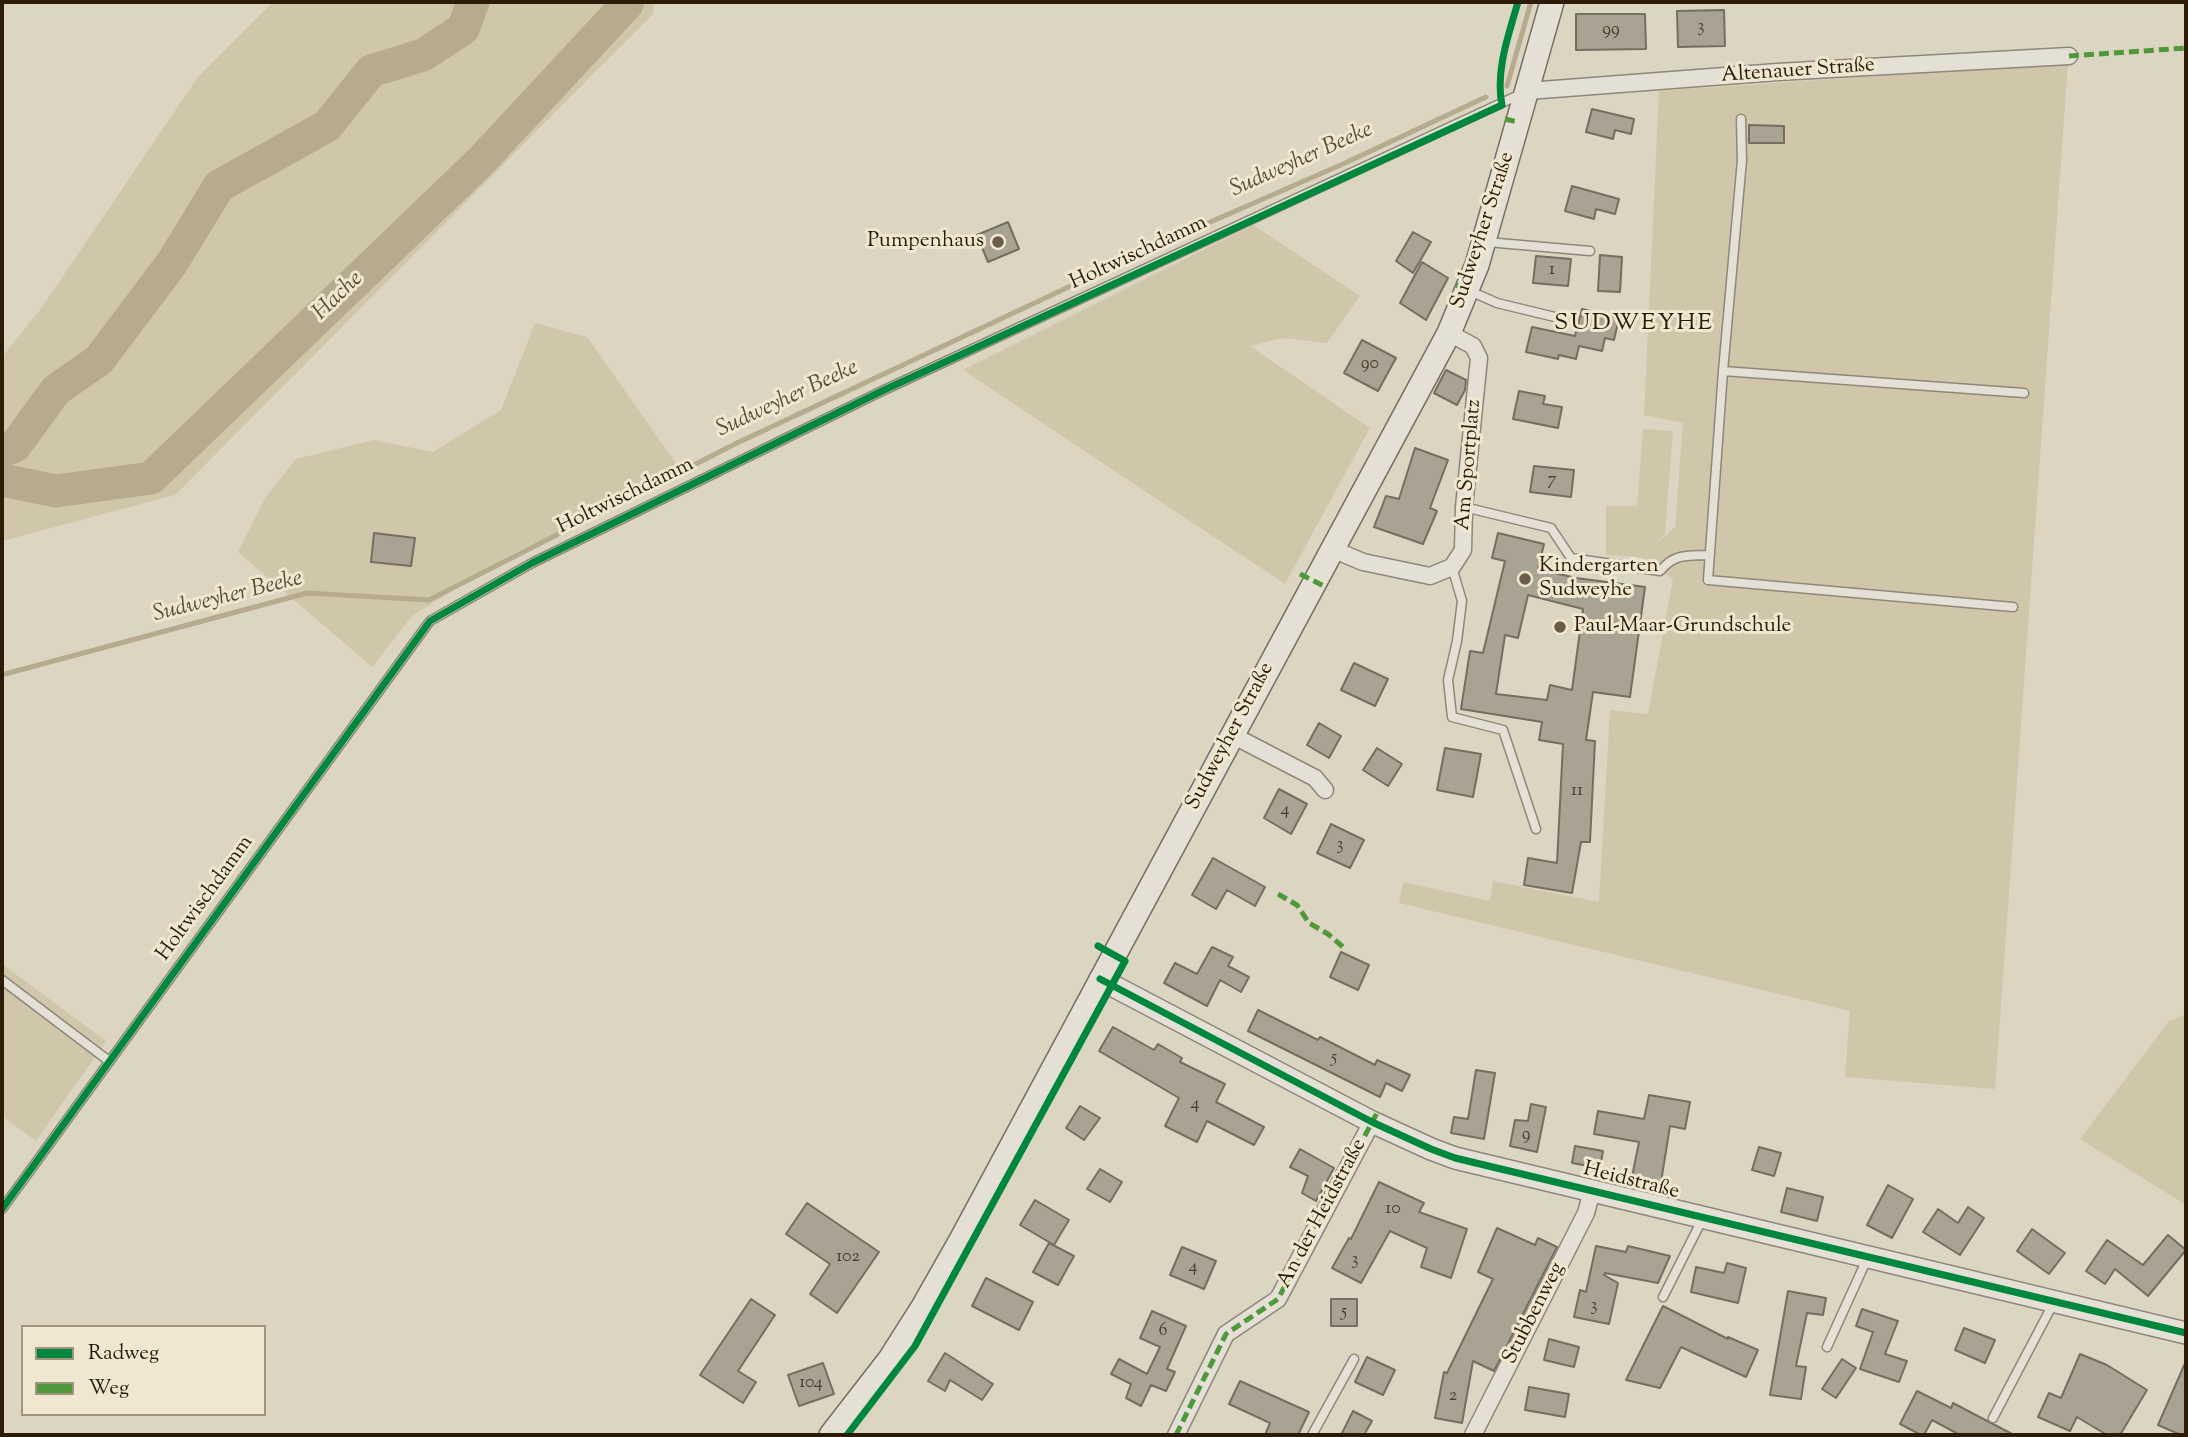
<!DOCTYPE html>
<html>
<head>
<meta charset="utf-8">
<style>
	body { margin:0 }
	#map { position:relative; width:2188px; height:1437px; overflow:hidden; background:#dcd5c1; font-family:"Sorts Mill Goudy",serif }
	canvas { display:block }
	.frame { position:absolute; inset:0; border:4px solid #2c1b07; pointer-events:none }
	.legend { position:absolute; left:21px; top:1325px; width:245px; height:91px; box-sizing:border-box; background:#efe7d0; border:2px solid #a19580; margin:0; padding:9px 12px; list-style:none; font-size:21px; color:#2c1b07 }
	.legend li { display:flex; align-items:center; gap:14px; height:35px }
	.legend b { width:35px; border:2px solid #a19580 }
</style>
</head>
<body>
<div id="map">
<canvas width="2188" height="1437"></canvas>
<div class="frame"></div>
<ul class="legend">
<li><b style="height:9px;background:#00873e"></b>Radweg</li>
<li><b style="height:9px;background:#4f993a"></b>Weg</li>
</ul>
</div>
<script>
const ctx = document.querySelector('canvas').getContext('2d');
ctx.lineJoin = 'round';
function fill(path, color) { ctx.fillStyle = color; ctx.fill(path, 'evenodd'); }
function stroke(path, color, width, dash) { ctx.strokeStyle = color; ctx.lineWidth = width; ctx.lineCap = dash ? 'butt' : 'round'; ctx.setLineDash(dash || []); ctx.stroke(path); }
function write(font, color, halo, rows, align = 'center') {
  ctx.font = font + ' "Sorts Mill Goudy",serif'; ctx.lineWidth = 6; ctx.setLineDash([]); ctx.textBaseline = 'middle'; ctx.strokeStyle = halo; ctx.fillStyle = color; for (const [text, x, y, turn = 0] of rows) {
    ctx.save(); ctx.translate(x, y); ctx.rotate((+turn || 0) * Math.PI / 180); ctx.textAlign = isNaN(turn) ? turn : align; if (halo) ctx.strokeText(text, 0, 0); ctx.fillText(text, 0, 0); ctx.restore();
  }
}
fill(new Path2D(`
	M273 2H654L653 14 175 495 2 541V357L40 310 198 77Z
	M2068 63 1995 1089 1845 1077 1850 1011 1399 903 1403 882 1490 901 1493 881 1599 902 1610 710 1648 714 1673 579 1640 557 1606 555V506H1637L1643 429 1673 431 1665 533 1653 546 1675 527 1683 423 1644 415 1659 91Z
	M1253 225 1360 296 1327 343 1282 338 1250 346 1370 428 1285 584 963 370Z
	M535 323 587 337 683 473 512 554 413 615 372 667 238 552 266 497 296 459 374 440 433 452 501 410Z
	M2 964 106 1041 36 1141 2 1116Z
	M2186 1014V1205L2080 1139 2169 1021Z`), '#d0c6aa');
stroke(new Path2D(`
	M1507 86 1531 2
	M5 674 307 593 429 600 735 444 1160 244 1343 164 1486 97`), '#b7ab8f', 5);
stroke(new Path2D(`
	M2 451 15 446 56 390 99 360 172 263 219 186 327 126 371 71 423 55 463 29 473 2
	M2 480 56 491 151 478 481 161 627 4V2`), '#b7ab8f', 33);
const building = new Path2D(`
	M1724 10 1725 46 1678 47 1677 11Z
	M1576 14H1645L1646 49 1576 50Z
	M1592 109 1634 119 1631 134 1615 130 1613 139 1586 132Z
	M1749 125 1784 126V143H1749Z
	M1572 186 1619 199 1615 214 1596 209 1594 219 1565 211Z
	M1008 222 1019 249 988 262 977 235Z
	M1413 232 1431 242 1413 273 1396 261Z
	M1600 255 1622 257 1620 292 1598 291Z
	M1536 256 1571 259 1568 286 1533 283Z
	M1422 262 1448 278 1426 320 1400 303Z
	M1582 309 1619 318 1614 340 1605 338 1602 351 1579 346 1576 359 1559 355 1558 359 1526 352 1532 327 1575 336Z
	M1362 340 1396 358 1378 391 1344 373Z
	M1446 370 1466 380 1465 390 1457 405 1434 393Z
	M1519 391 1545 396 1543 404 1562 407 1558 428 1513 419Z
	M1415 448 1448 460 1430 508 1437 511 1423 544 1374 527 1386 496 1399 499Z
	M1534 466 1574 470 1571 497 1530 492Z
	M374 533 415 538 411 566 371 562Z
	M1498 533 1544 544 1538 569 1576 578 1645 587 1630 697 1593 692 1586 740 1595 741 1590 842H1581L1572 893 1524 885 1528 858 1557 863 1563 744 1539 740 1542 722 1461 709 1470 651 1483 653 1505 561 1492 558ZM1528 595 1583 609 1572 690 1550 685 1547 700 1496 694 1505 635 1518 638Z
	M1354 663 1388 679 1375 706 1341 690Z
	M1319 723 1341 736 1329 758 1307 745Z
	M1377 748 1402 764 1388 786 1363 770Z
	M1445 748 1481 754 1473 797 1437 790Z
	M1279 789 1307 804 1291 834 1264 818Z
	M1331 824 1364 840 1350 868 1317 853Z
	M1213 858 1265 887 1255 906 1227 890 1216 909 1192 895Z
	M1212 947 1233 957 1228 966 1249 977 1241 992 1220 980 1207 1006 1164 983 1175 963 1197 974Z
	M1341 952 1369 965 1358 990 1330 977Z
	M1258 1010 1318 1040 1320 1037 1375 1065 1377 1060 1410 1075 1402 1091 1386 1083 1380 1097 1248 1031Z
	M1113 1027 1154 1050 1158 1044 1182 1058 1180 1062 1225 1084 1216 1102 1264 1127 1254 1145 1207 1121 1197 1142 1165 1126 1179 1098 1099 1051Z
	M1476 1070 1495 1073 1484 1139 1451 1133 1454 1117 1468 1119Z
	M1649 1095 1690 1102 1685 1129 1670 1126 1661 1182 1632 1177 1639 1142 1594 1134 1598 1111 1644 1119Z
	M1531 1104 1546 1107 1537 1152 1510 1146 1515 1120 1528 1121Z
	M1080 1106 1100 1118 1084 1140 1066 1128Z
	M1575 1146 1603 1151 1600 1168 1572 1163Z
	M1759 1147 1781 1153 1774 1176 1752 1170Z
	M1300 1149 1334 1168 1316 1201 1302 1193 1308 1176 1290 1167Z
	M1100 1169 1122 1182 1110 1202 1087 1189Z
	M1379 1182 1424 1203 1419 1212 1467 1229 1451 1278 1421 1267 1427 1248 1390 1231 1361 1283 1332 1268 1349 1238 1351 1239Z
	M1888 1185 1913 1199 1892 1238 1867 1225Z
	M1787 1188 1823 1197 1817 1221 1781 1212Z
	M1035 1200 1069 1220 1054 1245 1020 1225Z
	M807 1203 879 1252 837 1313 810 1294 830 1264 786 1234Z
	M1968 1207 1984 1218 1960 1255 1923 1232 1938 1209 1958 1223Z
	M1497 1228 1535 1245 1538 1238 1557 1247 1494 1371 1473 1361 1462 1423 1435 1418 1444 1372 1447 1373 1493 1279 1478 1272Z
	M2032 1229 2065 1253 2049 1274 2017 1251Z
	M2168 1235 2186 1250 2148 1296 2115 1269 2105 1284 2086 1271 2107 1240 2143 1265Z
	M1049 1243 1074 1256 1058 1285 1033 1272Z
	M1596 1246 1626 1252 1628 1246 1670 1256 1658 1283 1605 1273 1604 1275 1618 1283 1609 1324 1574 1317 1580 1290 1586 1292Z
	M1182 1247 1216 1261 1204 1289 1170 1275Z
	M1727 1263 1746 1268 1738 1303 1691 1292 1696 1267 1724 1273Z
	M986 1278 1033 1302 1019 1330 972 1306Z
	M1788 1291 1826 1298 1823 1315 1807 1313 1796 1366 1806 1367 1801 1399 1770 1395Z
	M751 1299 775 1315 738 1371 756 1382 743 1403 700 1375Z
	M1331 1299H1357V1326H1331Z
	M1663 1306 1728 1339V1337L1758 1350 1746 1377 1681 1347 1660 1388 1626 1380Z
	M1862 1309 1898 1321 1885 1354 1907 1361 1899 1382 1860 1369 1873 1332 1856 1326Z
	M1152 1311 1186 1326 1167 1369 1175 1372 1166 1391 1151 1385 1141 1406 1126 1398 1131 1384 1111 1374 1119 1359 1147 1374 1160 1347 1140 1338Z
	M1964 1328 1995 1340 1985 1363 1955 1350Z
	M1549 1339 1579 1347 1574 1367 1544 1360Z
	M945 1353 993 1384 982 1400 950 1380 945 1391 928 1381Z
	M2080 1354 2107 1365 2147 1390 2120 1435H2107L2077 1417 2070 1431 2038 1417 2049 1393 2061 1398Z
	M1367 1357 1395 1370 1383 1395 1355 1382Z
	M1842 1359 1856 1368 1836 1398 1822 1389Z
	M2186 1361V1435H2181L2158 1425Z
	M823 1363 834 1394 799 1406 788 1375Z
	M1240 1381 1309 1412 1298 1435H1265L1270 1423 1229 1404Z
	M1529 1387 1569 1394 1565 1417 1525 1410Z
	M1917 1391 1951 1408 1953 1403 2014 1435H1960L1932 1420 1924 1435H1921L1900 1424Z
	M1353 1411 1372 1421 1364 1435H1341Z`);
fill(building, '#a9a394');
stroke(building, '#756e61', 2);
const service = new Path2D(`
	M1741 119 1742 160 1723 371 1708 580 2013 607
	M1487 242 1590 251
	M1470 291 1497 303 1563 319
	M1723 371 2024 393
	M1464 507 1551 528 1571 558 1660 571C1675 553 1687 556 1709 555
	M1452 567 1462 601 1457 641 1448 680 1452 717 1503 730 1536 829
	M2 980 109 1061
	M2 1209 430 621 532 563 882 391 1521 94
	M1663 1297 1703 1218
	M1827 1347 1867 1259
	M1993 1418 2053 1304
	M1312 1435 1354 1359`);
const minor = new Path2D(`
	M1528 91 1777 72 2069 56
	M1332 549 1363 562 1430 576 1452 567 1463 550 1464 507 1479 358 1473 346 1449 333
	M1232 735 1315 778 1325 790
	M1176 1435 1226 1334 1278 1299 1372 1122
	M1473 1435 1586 1213 1592 1191`);
const tertiary = new Path2D(`
	M1100 979 1372 1122 1431 1149 1455 1158 2186 1333`);
const secondary = new Path2D(`
	M831 1435 890 1359 923 1307 961 1240 1449 333 1477 265 1552 2`);
stroke(service, '#8e877a', 11);
stroke(minor, '#8e877a', 19);
stroke(tertiary, '#8e877a', 24);
stroke(secondary, '#756e61', 26);
stroke(service, '#e4e0d6', 8);
stroke(minor, '#e4e0d6', 16);
stroke(tertiary, '#e4e0d6', 21);
stroke(secondary, '#e4e0d6', 23);
stroke(new Path2D(`
	M2069 56 2186 48
	M1505 119 1518 122
	M1456 285 1467 290
	M1300 574 1326 587
	M1278 894 1297 905 1309 923 1328 934 1343 947
	M1176 1435 1226 1334 1278 1299 1378 1111`), '#4f993a', 5, [10, 5]);
stroke(new Path2D(`
	M1100 979 1372 1122 1431 1149 1455 1158 2186 1333
	M2 1209 430 621 532 563 882 391 1502 105C1495 71 1509 34 1518 2
	M847 1435 915 1346 1125 961 1098 946`), '#00873e', 7);
for (const [x, y, r, color] of [
	[998,242,7,"#6a5c48"],
	[1525,579,7,"#6a5c48"],
	[1560,627,7,"#6a5c48"]
]) { const dot = new Path2D(); dot.arc(x, y, r, 0, 2 * Math.PI); ctx.fillStyle = color; ctx.fill(dot); stroke(dot, '#efe7d0', 2.5); }
write('18px', '#4b3d2a', null, [
	["3",1701,28],
	["99",1611,31],
	["1",1552,271],
	["90",1370,365],
	["7",1552,481],
	["11",1577,792],
	["4",1285,811],
	["3",1340,846],
	["5",1334,1059],
	["4",1195,1105],
	["9",1526,1136],
	["10",1393,1210],
	["102",848,1258],
	["3",1355,1261],
	["4",1193,1268],
	["3",1594,1307],
	["5",1344,1313],
	["6",1163,1332],
	["104",811,1384],
	["2",1453,1397]
]);
write('21px', '#2c1b07', '#efe7d0', [
	["Altenauer Straße",1798,72,-4],
	["Sudweyher Straße",1484,231,-72],
	["Holtwischdamm",1139,254,-25],
	["Am Sportplatz",1470,465,-85],
	["Holtwischdamm",626,497,-26],
	["Sudweyher Straße",1231,737,-62],
	["Holtwischdamm",206,899,-54],
	["Heidstraße",1631,1182,14],
	["An der Heidstraße",1323,1214,-62],
	["Stubbenweg",1535,1314,-63]
]);
write('21px', '#2c1b07', '#efe7d0', [
	["Pumpenhaus",984,242,"right"],
	["Kindergarten",1539,567],
	["Sudweyhe",1539,591],
	["Paul-Maar-Grundschule",1574,627]
], 'left');
write('italic 23px', '#5d4d35', '#efe7d0', [
	["Sudweyher Beeke",1302,161,-24],
	["Hache",339,297,-44],
	["Sudweyher Beeke",788,400,-25],
	["Sudweyher Beeke",228,598,-14]
]);
ctx.letterSpacing = '2px';
write('24px', '#2c1b07', '#efe7d0', [
	["SUDWEYHE",1634,325]
]);
ctx.letterSpacing = '0px';
</script>
</body>
</html>
